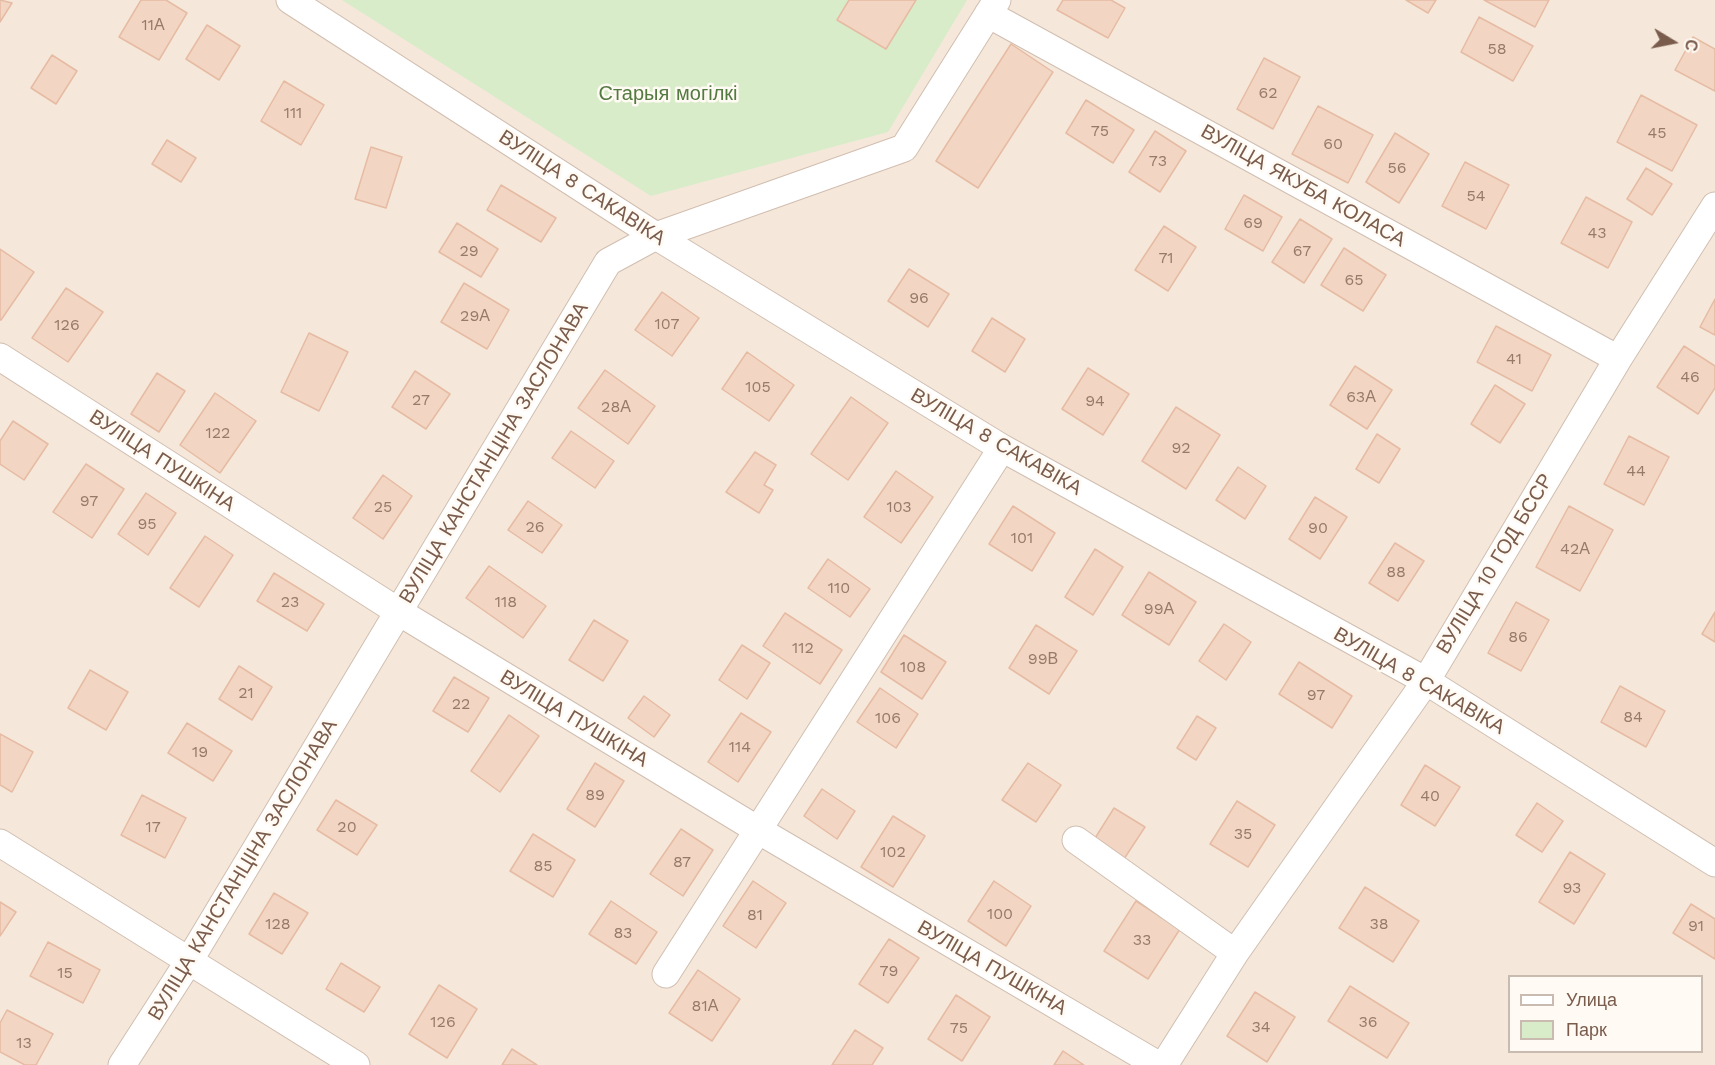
<!DOCTYPE html>
<html>
<head>
<meta charset="utf-8">
<style>
	body { margin:0 }
	#map { position:relative; width:1715px; height:1065px; overflow:hidden; background:#fdf6ec; font-family:"Work Sans",sans-serif }
	canvas { display:block }
	.legend { position:absolute; left:1508px; top:975px; width:195px; height:78px; box-sizing:border-box; background:#fffaf3; border:2px solid #cabbb1; margin:0; padding:8px 10px; list-style:none; font-size:18px; color:#7a5c4d }
	.legend li { display:flex; align-items:center; gap:12px; height:30px }
	.legend b { width:30px; border:2px solid #cabbb1 }
	.north { position:absolute; left:1643px; top:12px; width:60px; height:60px; -webkit-text-stroke:4px #fffaf3; paint-order:stroke; rotate:100deg; font-size:16px; font-weight:700; line-height:24px; text-align:center; color:#7a5c4d }
	.north::after { content:''; display:block; margin:auto; width:21px; height:27px; background:#7a5c4d; clip-path:polygon(50% 0,100% 100%,50% 72%,0 100%) }
</style>
</head>
<body>
<div id="map">
<canvas width="1715" height="1065"></canvas>
<ul class="legend">
<li><b style="height:8px;background:#fff"></b>Улица</li>
<li><b style="height:16px;background:#d8ecc9"></b>Парк</li>
</ul>
<div class="north">С</div>
</div>
<script>
const ctx = document.querySelector('canvas').getContext('2d');
ctx.lineJoin = 'round';
function fill(path, color) { ctx.fillStyle = color; ctx.fill(path, 'evenodd'); }
function stroke(path, color, width, dash) { ctx.strokeStyle = color; ctx.lineWidth = width; ctx.lineCap = dash ? 'butt' : 'round'; ctx.setLineDash(dash || []); ctx.stroke(path); }
function write(font, color, halo, rows, align = 'center') {
  ctx.font = font + ' "Work Sans",sans-serif'; ctx.lineWidth = 5; ctx.setLineDash([]); ctx.textBaseline = 'middle'; ctx.strokeStyle = halo; ctx.fillStyle = color; for (const [text, x, y, turn = 0] of rows) {
    ctx.save(); ctx.translate(x, y); ctx.rotate((+turn || 0) * Math.PI / 180); ctx.textAlign = isNaN(turn) ? turn : align; if (halo) ctx.strokeText(text, 0, 0); ctx.fillText(text, 0, 0); ctx.restore();
  }
}
fill(new Path2D(`
	M0 0H1715V1065H0ZM1510 976H1702V1052H1510Z`), '#f5e8da');
fill(new Path2D(`
	M342 0H967L888 132 651 196Z`), '#d8ecc9');
const building = new Path2D(`
	M0 0 12 3 0 22Z
	M141 0H166L187 13 159 60 119 37Z
	M849 0H916L886 49 837 20Z
	M1063 0H1111L1125 8 1108 38 1057 10Z
	M1406 0H1436L1428 13Z
	M1484 0H1549L1535 27Z
	M1479 17 1533 46 1513 81 1461 52Z
	M207 25 240 46 219 80 186 59Z
	M1693 37 1715 49V91L1675 70Z
	M1011 44 1053 72 978 188 936 161Z
	M52 55 77 71 56 104 31 88Z
	M1264 58 1300 77 1273 129 1237 109Z
	M284 81 324 105 301 145 261 121Z
	M1641 95 1697 125 1672 171 1617 142Z
	M1086 100 1134 130 1113 163 1066 133Z
	M1318 106 1373 135 1348 183 1292 154Z
	M1155 131 1186 151 1160 192 1129 172Z
	M1395 133 1429 154 1399 203 1366 182Z
	M167 140 196 158 181 182 152 164Z
	M371 147 402 157 386 208 355 199Z
	M1465 162 1509 185 1486 229 1442 206Z
	M1646 168 1672 184 1652 215 1627 199Z
	M501 185 556 218 541 242 487 210Z
	M1244 195 1282 217 1263 251 1225 229Z
	M1586 197 1632 222 1608 268 1561 243Z
	M1300 219 1332 239 1304 283 1272 262Z
	M457 223 498 249 481 277 439 252Z
	M1164 226 1196 247 1168 291 1135 270Z
	M1344 248 1386 275 1363 311 1321 285Z
	M0 249 34 272 1 320H0Z
	M909 269 949 294 928 327 888 301Z
	M464 283 509 310 487 349 441 322Z
	M66 288 103 312 68 362 32 338Z
	M662 292 699 318 672 356 635 330Z
	M1715 299V335L1700 327Z
	M992 318 1025 339 1005 372 972 351Z
	M1496 326 1551 355 1532 391 1477 362Z
	M309 333 348 352 319 411 281 392Z
	M1684 346 1715 366V388L1698 414 1657 387Z
	M747 352 794 385 769 421 722 389Z
	M1355 366 1392 390 1367 429 1330 405Z
	M1088 368 1129 394 1103 435 1062 409Z
	M605 370 655 406 628 444 578 408Z
	M415 371 450 394 426 429 392 407Z
	M157 373 185 391 159 432 131 414Z
	M1495 385 1525 404 1500 443 1471 424Z
	M215 393 256 421 220 473 180 445Z
	M851 397 888 423 848 480 811 454Z
	M1176 407 1220 435 1186 489 1142 461Z
	M13 421 48 444 24 480 0 464V441Z
	M571 431 614 461 595 488 552 458Z
	M1377 434 1400 449 1379 483 1356 469Z
	M1629 436 1669 457 1644 505 1604 484Z
	M755 452 776 465 764 485 773 490 759 513 726 492Z
	M86 464 124 489 92 538 53 512Z
	M1238 467 1266 486 1245 519 1216 500Z
	M896 471 933 497 901 543 864 517Z
	M383 475 412 496 383 539 353 518Z
	M146 493 176 513 148 555 118 534Z
	M1315 497 1347 517 1320 559 1289 539Z
	M528 501 562 525 542 553 508 530Z
	M1013 506 1055 533 1032 571 989 544Z
	M1569 506 1613 530 1580 591 1536 567Z
	M205 536 233 555 199 607 170 588Z
	M1395 543 1424 561 1398 601 1369 583Z
	M1095 549 1123 567 1093 615 1065 597Z
	M828 559 870 589 850 617 808 588Z
	M489 566 546 606 523 638 466 598Z
	M1149 572 1196 602 1169 645 1122 615Z
	M274 573 324 604 307 631 257 601Z
	M1516 602 1549 620 1521 671 1488 653Z
	M1715 612V642L1702 634Z
	M785 613 842 650 820 684 763 646Z
	M594 620 628 641 603 681 569 660Z
	M1224 624 1251 642 1226 680 1199 661Z
	M1036 625 1077 651 1049 694 1009 668Z
	M904 635 946 662 922 699 881 672Z
	M742 645 770 663 747 699 719 680Z
	M1299 662 1352 696 1332 728 1279 694Z
	M239 666 272 687 252 720 219 699Z
	M90 670 128 692 106 730 68 708Z
	M454 677 489 698 468 732 433 711Z
	M1620 686 1665 711 1646 747 1601 722Z
	M880 688 918 714 896 748 857 722Z
	M644 696 670 715 654 737 628 718Z
	M741 713 771 732 738 782 708 762Z
	M509 715 539 736 500 792 471 771Z
	M1197 716 1216 728 1196 760 1177 748Z
	M187 723 232 751 213 781 168 753Z
	M0 734 33 752 12 792 0 785Z
	M595 763 624 781 595 827 567 809Z
	M1028 763 1061 785 1036 822 1002 800Z
	M1425 765 1460 787 1435 826 1401 805Z
	M822 789 855 811 837 839 804 816Z
	M142 795 186 818 165 858 121 835Z
	M336 800 377 825 357 855 317 830Z
	M1237 801 1275 825 1248 867 1210 844Z
	M1537 803 1563 821 1542 852 1516 835Z
	M1114 808 1145 827 1122 862 1092 843Z
	M893 816 925 836 893 887 861 867Z
	M681 829 713 850 683 896 650 874Z
	M533 834 575 860 553 897 510 871Z
	M1570 852 1605 874 1574 924 1539 902Z
	M753 881 786 903 756 948 723 926Z
	M994 881 1031 906 1006 946 968 921Z
	M1365 887 1419 921 1393 962 1339 928Z
	M274 893 308 913 282 954 249 934Z
	M611 901 657 932 636 964 589 934Z
	M1136 901 1180 929 1148 979 1104 951Z
	M0 902 16 912 0 936Z
	M1691 904 1715 919V959L1673 933Z
	M889 939 919 958 888 1003 859 984Z
	M48 942 100 970 83 1003 30 976Z
	M341 963 380 987 364 1012 326 989Z
	M698 970 740 999 712 1041 669 1013Z
	M439 985 477 1009 447 1058 409 1034Z
	M1350 986 1409 1023 1387 1058 1328 1021Z
	M1255 992 1295 1017 1267 1062 1227 1036Z
	M956 995 990 1017 962 1061 928 1039Z
	M7 1010 53 1034 36 1065H25L0 1052V1023Z
	M855 1030 883 1048 872 1065H832Z
	M512 1049 537 1065H502Z
	M1063 1051 1084 1065H1054Z`);
fill(building, '#f3d5c3');
stroke(building, '#e6bba3', 1.5);
const minor = new Path2D(`
	M290 0 656 236 1002 448 1426 681 1715 863
	M988 14 1618 359
	M0 357 399 612 758 830 1158 1065
	M1076 840 1235 953
	M0 843 356 1065
	M666 974 1002 448
	M122 1065 189 961 608 262 656 236 904 148 997 0
	M1164 1065 1235 953 1426 681 1618 359 1715 206`);
stroke(minor, '#d1beb0', 29);
stroke(minor, '#fff', 27);
write('16px', '#987a6a', null, [
	["11А",153,25],
	["58",1497,49],
	["62",1268,93],
	["111",293,113],
	["75",1100,131],
	["45",1657,133],
	["60",1333,144],
	["73",1158,161],
	["56",1397,168],
	["54",1476,196],
	["69",1253,223],
	["43",1597,233],
	["29",469,251],
	["67",1302,251],
	["71",1166,258],
	["65",1354,280],
	["96",919,298],
	["29А",475,316],
	["107",667,324],
	["126",67,325],
	["41",1514,359],
	["46",1690,377],
	["105",758,387],
	["63А",1361,397],
	["27",421,400],
	["94",1095,401],
	["28А",616,407],
	["122",218,433],
	["92",1181,448],
	["44",1636,471],
	["97",89,501],
	["25",383,507],
	["103",899,507],
	["95",147,524],
	["26",535,527],
	["90",1318,528],
	["101",1022,538],
	["42А",1575,549],
	["88",1396,572],
	["110",839,588],
	["23",290,602],
	["118",506,602],
	["99А",1159,609],
	["86",1518,637],
	["112",803,648],
	["99В",1043,659],
	["108",913,667],
	["21",246,693],
	["97",1316,695],
	["22",461,704],
	["84",1633,717],
	["106",888,718],
	["114",740,747],
	["19",200,752],
	["89",595,795],
	["40",1430,796],
	["17",153,827],
	["20",347,827],
	["35",1243,834],
	["102",893,852],
	["87",682,862],
	["85",543,866],
	["93",1572,888],
	["100",1000,914],
	["81",755,915],
	["128",278,924],
	["38",1379,924],
	["91",1696,926],
	["83",623,933],
	["33",1142,940],
	["79",889,971],
	["15",65,973],
	["81А",705,1006],
	["126",443,1022],
	["36",1368,1022],
	["34",1261,1027],
	["75",959,1028],
	["13",24,1043]
]);
write('20px', '#537a41', '#fffaf3', [
	["Старыя могілкі",668,94]
]);
write('20px', '#7a5c4d', '#fffaf3', [
	["ВУЛІЦА ЯКУБА КОЛАСА",1303,186,29],
	["ВУЛІЦА 8 САКАВІКА",582,188,33],
	["ВУЛІЦА 8 САКАВІКА",996,442,30],
	["ВУЛІЦА КАНСТАНЦІНА ЗАСЛОНАВА",494,453,-59],
	["ВУЛІЦА ПУШКІНА",162,461,33],
	["ВУЛІЦА 10 ГОД БССР",1495,564,-59],
	["ВУЛІЦА 8 САКАВІКА",1419,681,30],
	["ВУЛІЦА ПУШКІНА",574,719,31],
	["ВУЛІЦА КАНСТАНЦІНА ЗАСЛОНАВА",243,870,-59],
	["ВУЛІЦА ПУШКІНА",992,968,30]
]);
</script>
</body>
</html>
